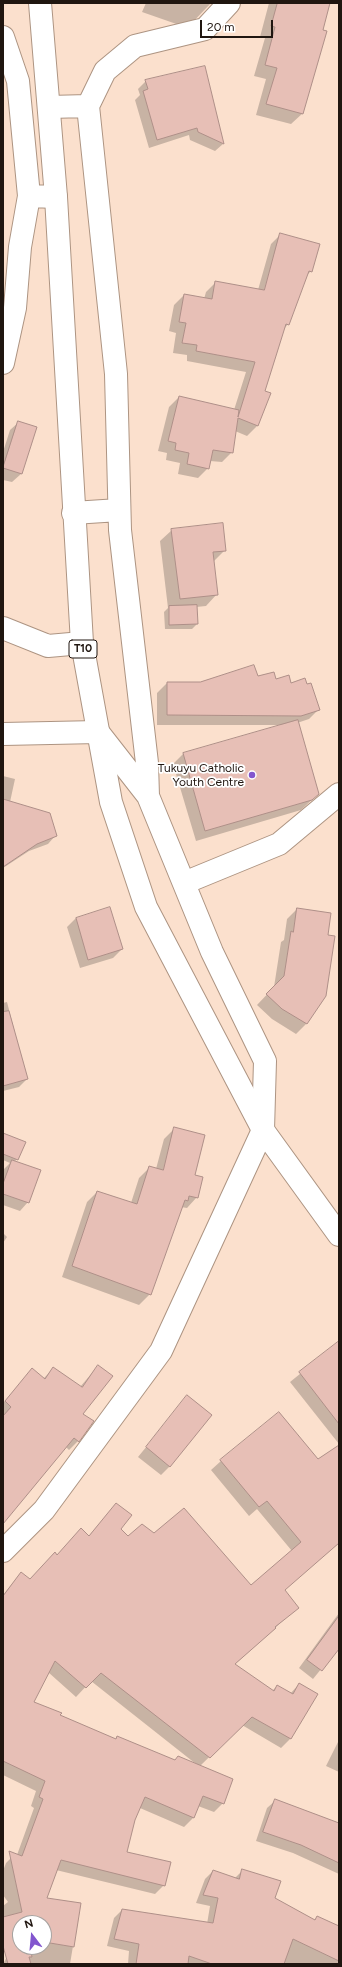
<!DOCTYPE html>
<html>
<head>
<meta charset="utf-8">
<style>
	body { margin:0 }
	#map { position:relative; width:342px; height:1967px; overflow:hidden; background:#fbe0cd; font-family:Figtree,sans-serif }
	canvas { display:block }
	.frame { position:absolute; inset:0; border:4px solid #201610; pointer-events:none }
	.north { position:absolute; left:12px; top:1915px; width:40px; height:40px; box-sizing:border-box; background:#fff; border:1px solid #a6a29f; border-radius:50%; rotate:344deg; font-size:11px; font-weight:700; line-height:16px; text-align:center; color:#201610 }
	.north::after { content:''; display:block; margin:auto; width:14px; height:18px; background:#8255ce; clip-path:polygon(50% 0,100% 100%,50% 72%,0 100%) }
	.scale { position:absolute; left:200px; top:20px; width:73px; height:18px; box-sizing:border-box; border:2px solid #201610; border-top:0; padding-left:5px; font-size:12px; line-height:14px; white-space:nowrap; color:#201610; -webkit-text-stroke:3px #fff; paint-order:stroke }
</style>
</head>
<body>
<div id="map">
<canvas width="342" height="1967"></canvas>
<div class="frame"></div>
<div class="north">N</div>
<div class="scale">20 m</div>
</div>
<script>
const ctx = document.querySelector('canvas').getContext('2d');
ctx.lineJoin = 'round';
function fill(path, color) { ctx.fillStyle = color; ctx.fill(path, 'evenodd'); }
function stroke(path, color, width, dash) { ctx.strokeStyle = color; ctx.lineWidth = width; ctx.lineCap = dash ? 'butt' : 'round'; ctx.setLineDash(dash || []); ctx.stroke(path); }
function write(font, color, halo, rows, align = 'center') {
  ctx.font = font + ' Figtree,sans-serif'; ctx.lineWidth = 3.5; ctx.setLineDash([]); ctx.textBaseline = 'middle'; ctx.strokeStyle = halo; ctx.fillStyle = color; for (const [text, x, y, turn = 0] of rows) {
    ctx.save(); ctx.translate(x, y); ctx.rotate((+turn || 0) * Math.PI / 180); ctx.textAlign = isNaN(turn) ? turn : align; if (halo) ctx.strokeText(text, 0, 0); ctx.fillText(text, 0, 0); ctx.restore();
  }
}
fill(new Path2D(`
	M146 3H211L188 27H185L142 12Z
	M269 3H329L303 113 291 124 256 115 266 79 254 76 265 38 260 37Z
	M146 81 223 144 215 151 190 140 189 135 149 148 135 100 140 95 138 89Z
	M281 234 311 271 305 277 288 324 284 329 264 392 269 394 257 426 247 436 235 431 232 452 222 462 210 461 208 468 198 478 178 474 180 463 166 460 167 453 158 451 169 407 179 397 234 410 246 372 187 361V355L173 353 176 333 169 331 174 305 184 295 204 299 206 292 216 282 258 290 271 244Z
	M19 422 36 427 21 474 12 482 3 480V452L10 430Z
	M172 530 225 550 213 562 217 594 206 606 196 607 197 624 192 629H165L164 612 168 608 160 541Z
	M257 677 291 684 319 709 309 719 297 723 318 794 301 810 196 841 173 764 183 754 282 725H157V693L167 683H200Z
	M3 776 15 779 10 802 55 836 48 844 29 851 3 868Z
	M297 909 327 936 325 996 306 1024 296 1034 272 1019 257 1005 274 987 281 942 284 940 287 919Z
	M76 918 122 949 113 958 80 968 67 927Z
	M7 1002 27 1079 19 1087 3 1091V1003Z
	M175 1128 193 1176 197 1197 187 1208 181 1207 150 1294 139 1305 62 1277 87 1202 97 1192 131 1203 139 1178 149 1168 156 1169 164 1139Z
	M3 1134 17 1159 14 1162 28 1202 20 1211 3 1205V1170L10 1163 3 1160Z
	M3 1233 7 1237 3 1243Z
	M337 1344 339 1347V1444L290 1382Z
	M98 1366 82 1415 78 1441 69 1450 66 1447 3 1522V1403L32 1370 43 1379 53 1369 80 1387Z
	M187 1397 170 1466 161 1475 138 1457Z
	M339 1446V1543L284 1590 298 1607 234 1665 272 1691 277 1686 290 1694 299 1684 316 1694 290 1739 281 1748 242 1725 200 1766 223 1803 214 1812 198 1806 193 1818 184 1827 140 1808 134 1820 126 1852 164 1885 155 1894 56 1870 45 1899 80 1904 70 1964H3L18 1937 3 1948V1906L8 1902 3 1895V1871L6 1863 15 1854 17 1855 34 1808 31 1806 36 1791 3 1775V1595L21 1573 30 1580 57 1556 88 1537 116 1504 119 1529 128 1537 154 1534 251 1586 292 1551 257 1509 249 1516 211 1470 221 1461H318ZM48 1672 76 1697 91 1681 196 1764 175 1761 117 1737 115 1740 58 1715 33 1702ZM20 1923H44V1947H20Z
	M339 1613V1647L313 1679 299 1668Z
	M339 1740V1772L326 1766Z
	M276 1800 339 1824V1874L293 1853 256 1841 267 1808Z
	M243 1870 274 1899 314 1920 317 1917 339 1927V1964H128L129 1951 107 1946 114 1918 122 1910 207 1924 210 1906 196 1903 205 1879 213 1871 235 1878Z`), '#0003');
const building = new Path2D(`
	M280 3H330L323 30 327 31 303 114 266 104 277 68 265 65 275 27 271 26 277 4Z
	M205 66 224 144 198 132 197 128 157 140 143 91 148 89 145 80Z
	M280 233 320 244 312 272 309 271 289 325 286 324 265 391 271 393 258 426 238 418 233 453 213 450 209 469 187 464 189 453 175 450 176 443 168 441 179 396 239 410 238 417 255 362 196 351 197 345 182 343 186 323 179 322 184 294 212 299 215 281 264 290Z
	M18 421 37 427 22 474 3 468Z
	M223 523 226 551 213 552 218 595 180 599 171 529Z
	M197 605 198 624 169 625V606Z
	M254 665 258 676 274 672 276 679 289 675 291 683 305 678 307 684 311 683 320 710 301 716 167 715V682H200Z
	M298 720 319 794 312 800 205 831 183 753Z
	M3 799 50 813 57 836 37 844 3 867Z
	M110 907 123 949 88 960 76 918Z
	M297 908 331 913 328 935 335 936 326 996 307 1024 282 1009 266 994 284 976 291 931 293 932Z
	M9 1011 28 1079 3 1086V1012Z
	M174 1127 205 1135 195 1175 203 1177 198 1198 189 1196 188 1201 185 1200 151 1295 72 1266 97 1191 137 1204 149 1166 163 1170Z
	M3 1133 26 1142 18 1160 3 1154Z
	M12 1160 41 1170 29 1203 3 1194V1184Z
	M339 1341V1424L299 1372Z
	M98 1365 113 1376 83 1414 94 1421 79 1442 74 1438 3 1524V1416L11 1407 5 1401 32 1368 45 1379 53 1367 82 1387Z
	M187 1395 212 1415 170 1467 146 1447Z
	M279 1412 318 1459 339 1445V1543L285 1590 299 1608 275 1627 276 1628 235 1664 274 1691 277 1685 293 1694 299 1683 318 1694 291 1739 252 1717 210 1758 101 1673 86 1688 55 1661 34 1702 62 1713 60 1715 116 1739 117 1736 175 1760 178 1756 233 1779 224 1804 203 1796 194 1818 145 1797 135 1820 127 1852 171 1862 165 1886 61 1860 47 1898 81 1903 74 1947 44 1942V1923H20V1947H30L32 1957H29L31 1964H8L3 1946V1917L22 1912 9 1851 22 1856 43 1799 39 1797 45 1781 3 1761V1596L21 1572 30 1579 55 1552 57 1555 81 1528 89 1536 116 1503 132 1515 121 1529 128 1536 142 1524 154 1533 184 1508 251 1585 301 1542 267 1501 259 1507 220 1460Z
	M339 1616V1649L322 1671 307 1660Z
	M275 1799 339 1823V1863L301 1845 263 1832Z
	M242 1869 281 1881 275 1898 315 1920 317 1916 339 1926V1961L293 1939 284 1964H212L189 1956 188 1964H136L139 1944 114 1939 122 1909 213 1923 218 1898 203 1895 213 1870 239 1879Z`);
fill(building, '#e7bfb6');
stroke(building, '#ae8f88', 1);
const minor = new Path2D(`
	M3 37 18 81 29 196 56 197
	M88 106 116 374 120 530 147 763 148 796
	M49 107 88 106 105 71 135 46 205 29 229 3
	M3 363 15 308 20 247 29 196
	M73 513 119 510
	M3 628 48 646 82 643
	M3 734 98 732 148 796 212 952 265 1061 263 1130
	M184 883 279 844 339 794`);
const tertiary = new Path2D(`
	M3 1551 44 1510 161 1351 263 1130`);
const trunk = new Path2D(`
	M40 3 56 197 82 643 111 802 146 907 263 1130 339 1235`);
stroke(minor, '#ad9482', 24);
stroke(tertiary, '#ad9482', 24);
stroke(trunk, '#ad9482', 24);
stroke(minor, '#fff', 22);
stroke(tertiary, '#fff', 22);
stroke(trunk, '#fff', 22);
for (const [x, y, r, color] of [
	[252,775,4,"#8255ce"]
]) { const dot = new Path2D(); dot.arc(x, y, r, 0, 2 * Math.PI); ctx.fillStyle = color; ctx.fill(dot); stroke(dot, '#fff', 1.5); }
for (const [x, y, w] of [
	[83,649,28]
]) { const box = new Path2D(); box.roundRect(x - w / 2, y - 9, w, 18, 3); ctx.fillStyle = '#fff'; ctx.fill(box); stroke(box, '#201610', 1); }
write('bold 11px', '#201610', null, [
	["T10",83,649]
]);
write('12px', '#201610', '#fff', [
	["Tukuyu Catholic",244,768],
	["Youth Centre",244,782]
], 'right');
</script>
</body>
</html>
